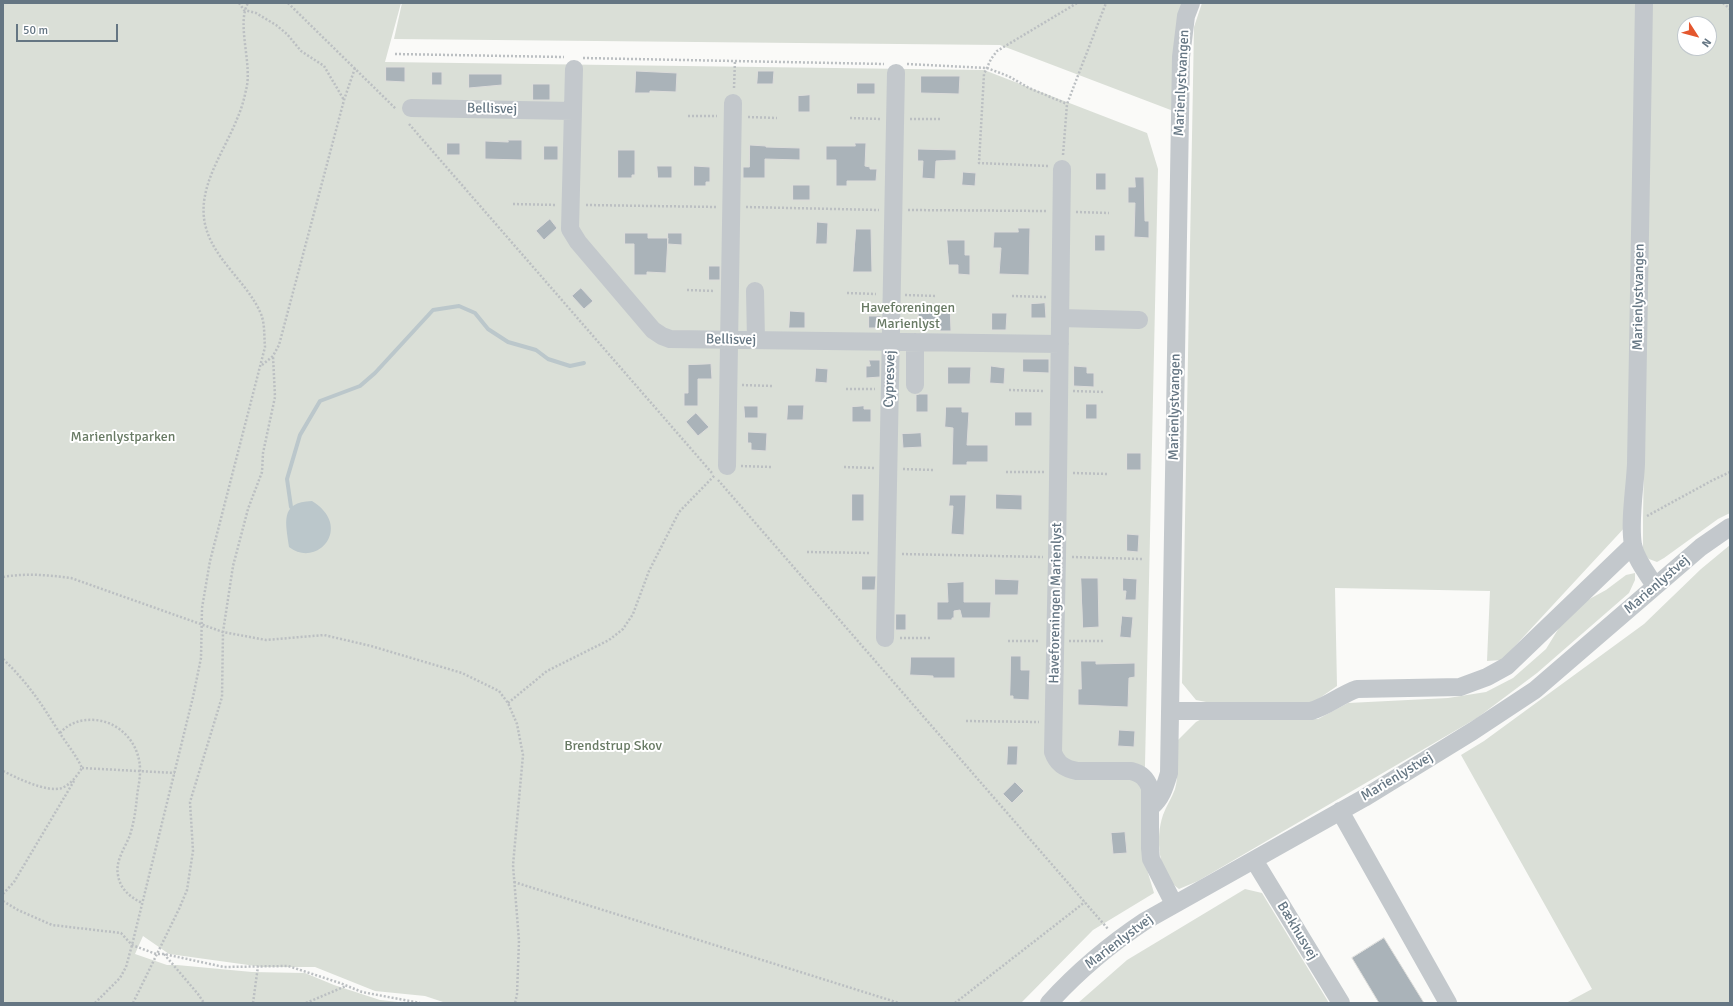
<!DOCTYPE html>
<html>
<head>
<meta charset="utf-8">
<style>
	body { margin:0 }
	#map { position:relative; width:1733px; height:1006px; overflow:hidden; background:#fafaf8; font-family:Signika,sans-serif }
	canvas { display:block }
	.frame { position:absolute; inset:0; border:4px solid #657683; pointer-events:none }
	.north { position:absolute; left:1677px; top:16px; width:40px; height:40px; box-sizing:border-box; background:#fff; border:1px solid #c1c8cd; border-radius:50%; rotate:126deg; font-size:11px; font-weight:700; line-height:16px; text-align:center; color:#657683 }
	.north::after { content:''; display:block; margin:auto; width:14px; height:18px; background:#e4572e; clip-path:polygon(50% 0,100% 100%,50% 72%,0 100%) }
	.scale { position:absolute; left:16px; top:24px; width:102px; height:18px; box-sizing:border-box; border:2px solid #657683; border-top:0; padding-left:5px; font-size:12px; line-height:14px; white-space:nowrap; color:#657683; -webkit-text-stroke:3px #fff; paint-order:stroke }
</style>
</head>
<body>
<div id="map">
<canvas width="1733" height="1006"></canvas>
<div class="frame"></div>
<div class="north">N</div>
<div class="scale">50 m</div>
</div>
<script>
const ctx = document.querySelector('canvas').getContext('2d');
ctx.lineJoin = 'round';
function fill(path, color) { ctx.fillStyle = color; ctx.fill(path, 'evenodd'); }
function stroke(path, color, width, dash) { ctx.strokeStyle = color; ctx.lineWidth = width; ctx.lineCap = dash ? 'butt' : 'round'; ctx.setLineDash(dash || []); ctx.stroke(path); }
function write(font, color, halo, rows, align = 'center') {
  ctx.font = font + ' Signika,sans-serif'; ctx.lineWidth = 4; ctx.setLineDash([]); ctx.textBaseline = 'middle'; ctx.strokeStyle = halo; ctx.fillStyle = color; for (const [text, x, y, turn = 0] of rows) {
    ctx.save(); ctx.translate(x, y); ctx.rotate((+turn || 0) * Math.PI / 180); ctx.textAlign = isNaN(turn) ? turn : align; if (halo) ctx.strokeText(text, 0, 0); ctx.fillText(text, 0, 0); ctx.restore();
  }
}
fill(new Path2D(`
	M3 3H401L385 62 984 70 1147 133 1158 169 1143 856 1154 893 1093 930 1021 1003H446L425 996 375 991 315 967H263L169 954 143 936 135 954 167 965H177L252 972 305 973 334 985 380 1000 407 1003H3Z
	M402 3H1183L1176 112 1000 45 394 39Z
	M1202 3H1638L1627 525 1502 660 1487 661 1490 591 1335 588 1337 686 1311 704 1211 703 1196 700 1182 683 1194 27Z
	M1652 3H1730V513L1718 519 1664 558 1657 562 1649 559 1643 553V518ZM1685 24H1709V48H1685Z
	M1730 545V1003H1566L1592 989 1461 755 1484 741 1644 624 1701 569Z
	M1635 573V580L1629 593 1537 673 1477 718 1198 881 1179 889C1158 874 1155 838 1163 815 1166 806 1172 798 1175 789 1179 776 1177 754 1178 740L1196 722 1205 717 1318 719 1348 703 1448 698 1486 692 1513 678 1546 649 1565 618 1584 602 1606 590 1626 575Z
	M1245 889 1262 893 1329 1003H1078L1127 960Z`), '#dadfd7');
fill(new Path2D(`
	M312 501C354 527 317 569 289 547 286 523 279 502 312 501Z`), '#bbc7cb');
stroke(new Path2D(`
	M291 507 287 479 300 435 320 401 360 386 375 373 433 310 459 306 475 313 488 329 508 342 536 350 548 359 570 366 584 363`), '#bbc7cb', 4);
const building = new Path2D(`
	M386 67H405V82L386 81Z
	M636 71 677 73 676 92 650 91V93H635Z
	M758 71H774L773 84H757Z
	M432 72H442V85H432Z
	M469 74H502V85L469 88Z
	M921 76H960L959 94 921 93Z
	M857 83H875V94H857Z
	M533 84H550V100H533Z
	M810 95V112H798V96Z
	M508 140H522V160L485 159V141L508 142Z
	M447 143H460V155H447Z
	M855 143H866L865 166 870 167V169H877L876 181H847V186H836V160H826V146H855Z
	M750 145 766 146V147L800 148V160L765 159V178H743V167H749Z
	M544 146H558V160H544Z
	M918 149 956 150V160L936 161 935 179 922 178 923 161H918Z
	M618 150H635V175H632V178H618Z
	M657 166H672V178H658Z
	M694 166 710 167V182H706V186H694Z
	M963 172 976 173 975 186 962 185Z
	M1096 173H1106V190H1096Z
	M1135 177H1144L1145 221H1149V238L1134 237 1135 203H1128V187H1135Z
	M793 185H810V200H793Z
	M550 219 557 228 544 240 536 231Z
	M817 222 828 223 827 244H816Z
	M1018 228H1030L1029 275 999 274 1001 248H993L994 232H1018Z
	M856 229H871L872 272H853Z
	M625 233H648V238H668L666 273 647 272V275H634V244H625Z
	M668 233H682V245L668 244Z
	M1095 235H1105V251H1095Z
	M947 240H965V255H970V275L958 274V265H949Z
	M709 266H720V280H709Z
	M581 288 593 301 584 309 572 296Z
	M1045 303 1046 318H1031V304Z
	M940 304H950L951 331H940V329L919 330 918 312 940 311Z
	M790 311 805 312V328H789Z
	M992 313H1007L1006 330H992Z
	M869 316H881V328H869Z
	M1023 359H1049V373L1023 372Z
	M869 360H880V377L866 378V366H870Z
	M711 364 712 379H698V406H684V393H688V365Z
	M991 366 1005 368 1004 384 990 383Z
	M1074 366 1087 367V373H1094V387L1074 386Z
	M948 367H971L970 384H948Z
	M816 368 828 369 827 383 815 382Z
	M920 394H928V412H916V395Z
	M1086 404H1097V419H1086Z
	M788 405H804L803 420H787Z
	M744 406H758V418H745Z
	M864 406V409H871V422H852V407Z
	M946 407H962V412H969L967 445H988V462H967V465H952L953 428 945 427Z
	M1015 412H1032V426H1015Z
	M696 413 709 427 698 436 686 422Z
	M748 432 767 433 766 451 751 450V443H748Z
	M921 433 922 447 903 448 902 434Z
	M1127 453H1141V470H1127Z
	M852 494H864V521H852Z
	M996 494 1022 495V510L996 509Z
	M950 495H966L964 535 951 534 953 506H949Z
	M1127 534 1139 535 1138 552 1127 551Z
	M862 576H876L875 590H862Z
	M1081 578H1098L1099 627 1083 628Z
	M1123 578 1137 579 1136 600H1125L1126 591H1123Z
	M995 579 1019 580 1018 595H995Z
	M964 582V602H991L990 618H962L960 610 954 611V618H952V620H937V602H948L947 583Z
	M896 614H906V630H896Z
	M1122 616 1133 617 1131 638 1120 637Z
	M1011 656H1021V670H1030L1029 700 1013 699V696H1010Z
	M911 657H955V678H933V676L910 675Z
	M1081 661H1096V664L1135 663V677L1129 678 1128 707 1078 705V689H1081Z
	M1119 730 1135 731 1134 747 1118 746Z
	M1008 746H1018L1017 765H1007Z
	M1015 782 1024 791 1012 803 1003 794Z
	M1125 832 1127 853 1113 854 1111 833Z
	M1384 938 1424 1003H1379L1352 958Z`);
fill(building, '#aab3b9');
stroke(building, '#dcdcda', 1);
stroke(new Path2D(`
	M239 3 244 10 256 13 276 25 287 34 301 51 324 66 344 100
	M288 3 396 109
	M1723 3 1730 9
	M395 54 564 57
	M583 58 884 64
	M907 64 987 68 1008 76 1029 88 1067 104
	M734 88 735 60
	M688 116H717
	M748 117 777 118
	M850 118 881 119
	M910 119H941
	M409 124 712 473
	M1063 155 1067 104 1106 3
	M1048 166 979 163 984 74 991 59 997 51 1077 3
	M513 204 557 205
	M586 205 717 207
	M746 207 879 210
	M908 210 1047 211
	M1076 212 1109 213
	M687 290 715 291
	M847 293 876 294
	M905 295 937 296
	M1012 296 1046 297
	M262 365 273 356 279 345 344 100 355 68
	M742 385 772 386
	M846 389H875
	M1009 390 1044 391
	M1073 391 1105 392
	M741 466 771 467
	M844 467 874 468
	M903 469 933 470
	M1006 472H1044
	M1073 473 1108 474
	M718 480 1108 929
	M1647 516 1713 480 1730 472
	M807 552 871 553
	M902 554 1043 557
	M1072 557 1142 559
	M3 577C26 573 48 575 71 578L223 632 266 640 324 635 371 646 462 673 499 691 508 703 517 724 523 755 513 865 519 941 517 994 515 1003
	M900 638H931
	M1008 641H1040
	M1069 641H1103
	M3 659C28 683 41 703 59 732 67 744 76 755 82 768 77 776 71 784 62 788 47 793 17 778 3 771
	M508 703 547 671 609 640 623 629 633 614 649 571 679 512 715 475
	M966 721 1039 722
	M60 733C69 723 81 719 95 720 121 722 141 745 140 772 140 780 138 788 137 796 136 809 134 822 130 835 125 848 115 861 118 875 120 889 130 897 142 903
	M82 768 175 773
	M514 882 899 1003
	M3 894 14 882 74 781
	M3 901 18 910 52 925 121 933 132 945 156 954H164L224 967 288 966 340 983 362 992 420 1003
	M164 954 198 994 204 1003
	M95 1003 120 978 126 967 132 945 193 697 201 658 202 608 210 561 265 347C264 336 265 324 261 314 247 281 213 260 205 224 197 187 224 152 237 119 241 110 244 100 246 90 253 65 236 24 248 3
	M133 1003 179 909 187 890 193 851 190 802 222 697 223 632 233 566 248 509 262 472 263 453 275 397 273 356
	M253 1003 258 966
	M306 1003 346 986
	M955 1003 1085 902`), '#bbbfc2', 2.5, [2, 2]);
stroke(new Path2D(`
	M1644 3 1636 464C1635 487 1629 522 1633 545 1636 560 1647 573 1655 586
	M574 69 570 229 578 242 653 330 662 336 670 339 1060 344
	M411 108 573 111
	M1062 169 1057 557 1053 752C1057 764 1065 769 1077 771H1131C1142 774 1146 778 1150 788V848L1151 859 1174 904
	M755 291 756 340
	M1060 318 1139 320
	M915 385V342
	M727 466 733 103
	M885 638 896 73
	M1170 711H1311C1328 706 1340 695 1357 689L1460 687 1487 677 1507 666 1633 545
	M1151 807C1162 798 1165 786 1169 773L1181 57 1186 16 1191 3
	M1340 811 1448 1003
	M1254 860 1341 1003
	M1049 1003C1078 971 1109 945 1145 921L1364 798 1473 731 1535 690 1701 547 1730 527`), '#c3c8cc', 18);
write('14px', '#657683', '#fff', [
	["Marienlystvangen",1182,83,-87],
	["Bellisvej",492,109,1],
	["Marienlystvangen",1639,297,-89],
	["Bellisvej",731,340,1],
	["Cypresvej",890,379,-88],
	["Marienlystvangen",1175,407,-89],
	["Marienlystvej",1657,585,-41],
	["Haveforeningen Marienlyst",1056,603,-89],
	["Marienlystvej",1397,777,-31],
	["Bækhusvej",1297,931,59],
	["Marienlystvej",1119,942,-37]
]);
write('14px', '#687a64', '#fff', [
	["Haveforeningen",908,308],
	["Marienlyst",908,324],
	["Marienlystparken",123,437],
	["Brendstrup Skov",613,746]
]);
</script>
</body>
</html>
